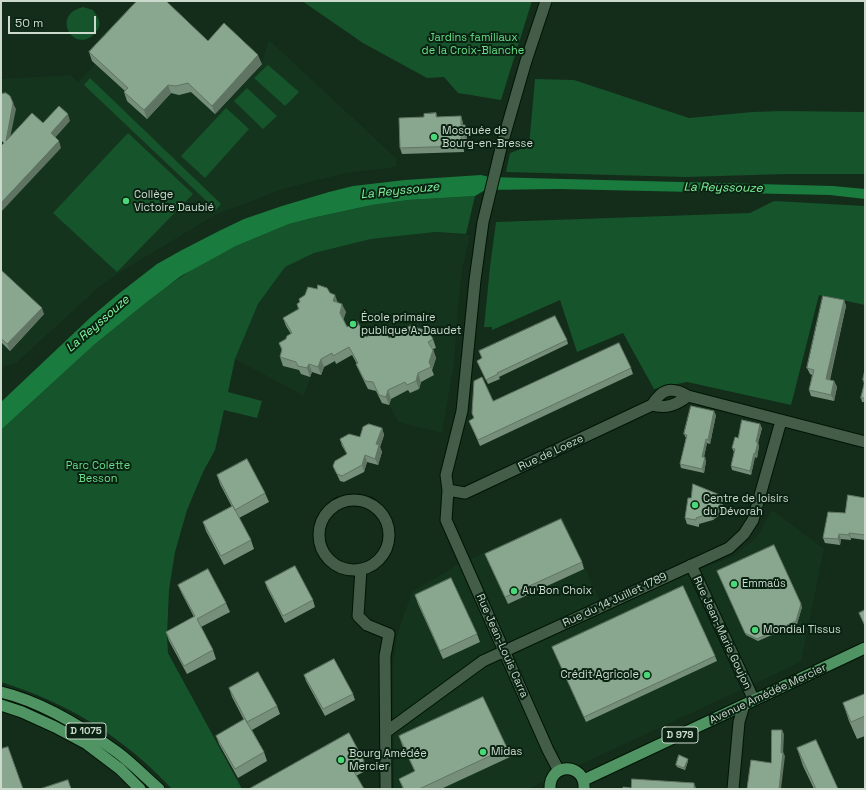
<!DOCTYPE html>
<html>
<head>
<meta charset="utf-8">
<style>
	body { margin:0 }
	#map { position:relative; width:866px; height:790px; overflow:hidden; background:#142c1a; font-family:"Space Grotesk",sans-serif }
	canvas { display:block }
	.frame { position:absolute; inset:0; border:2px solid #ccdace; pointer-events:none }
	.scale { position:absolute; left:8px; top:16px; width:88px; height:18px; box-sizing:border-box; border:2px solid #ccdace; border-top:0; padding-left:5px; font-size:12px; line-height:14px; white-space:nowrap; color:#ccdace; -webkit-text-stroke:3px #0a2211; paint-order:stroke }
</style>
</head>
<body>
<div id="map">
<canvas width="866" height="790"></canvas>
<div class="frame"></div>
<div class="scale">50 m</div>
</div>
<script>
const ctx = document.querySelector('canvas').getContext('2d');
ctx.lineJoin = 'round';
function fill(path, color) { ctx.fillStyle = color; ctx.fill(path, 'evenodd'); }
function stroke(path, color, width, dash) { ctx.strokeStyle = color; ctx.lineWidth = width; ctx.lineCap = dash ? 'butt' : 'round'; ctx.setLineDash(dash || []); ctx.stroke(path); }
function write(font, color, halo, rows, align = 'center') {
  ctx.font = font + ' "Space Grotesk",sans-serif'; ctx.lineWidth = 4; ctx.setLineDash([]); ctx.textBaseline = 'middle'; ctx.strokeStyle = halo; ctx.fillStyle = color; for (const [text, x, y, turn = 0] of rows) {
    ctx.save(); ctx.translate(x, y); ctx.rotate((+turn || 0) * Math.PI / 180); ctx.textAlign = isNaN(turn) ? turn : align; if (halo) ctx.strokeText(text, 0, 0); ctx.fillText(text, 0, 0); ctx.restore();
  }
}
fill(new Path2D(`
	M269 40 397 159 396 167 346 173 286 188 215 215 119 273 97 289 17 362 3 367 1 377V79L70 75 78 82 95 64 211 49 261 64Z
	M436 232 470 235 462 270 458 308 454 364 442 433 398 422 389 405 382 403 376 391 368 389 360 373 361 371 343 339 348 357 336 364 334 360 329 363 330 364 324 367 321 375 312 372 304 396 235 359 258 304 285 267 314 253 371 239Z
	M772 510 824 549 801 662 528 789H394L393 667 397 635 412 592 455 566 563 517 602 606 734 556 756 538Z`), '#14341d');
fill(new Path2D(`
	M302 1H532L501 100 458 93 444 77 427 78 363 43Z
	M83 7 93 10C98 17 103 24 96 32 75 57 49 15 83 7Z
	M268 65 299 92 285 106 254 78Z
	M90 78 221 204 216 210 84 85Z
	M535 79 574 80 689 118 752 112 782 111 865 112V174H786L686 177 506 172 510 153 529 146Z
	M247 88 277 116 263 129 234 101Z
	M226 108 249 129 205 178 181 156Z
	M128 133 193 194 117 272 53 213Z
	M475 196 466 234 436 232 371 239 314 253 285 267 258 304 235 359 228 392 262 401 257 418 224 410 215 450 203 472 187 510 175 552 169 590 167 635 168 653 242 789H172C122 736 70 704 1 682V430L95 344 160 291 193 269 236 246 289 224 312 218 372 205 408 200Z
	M774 201 865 206V305L819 295 791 405 687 382 654 389 623 333 577 352 560 300 492 330V327H484L490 267 496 222 750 213Z`), '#16542b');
fill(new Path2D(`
	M481 175 489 177 833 186 865 189V199L830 195 558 189 485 190 475 196 408 200 372 205 312 218 289 224 236 246 181 276 148 301 95 344 1 430V402L91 317 117 295 157 264 182 250 219 231 244 219 282 206 329 192 353 186 405 180Z`), '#1a7b3e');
const minor = new Path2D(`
	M546 1 526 61 502 144 483 222 475 280 462 411 446 475 448 490 446 520 548 750 559 771
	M652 405C666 409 676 405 688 396
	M448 490 465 493 652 405C662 389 671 386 688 396L865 442
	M319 535a35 35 0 1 1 70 0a35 35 0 1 1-70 0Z
	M691 565 754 700
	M361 569 358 616 367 625 389 634 385 656 386 789
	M386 732 483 661 729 548 744 534 753 520 781 421
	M733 789 739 722 744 705`);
const primary = new Path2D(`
	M1 692C43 702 83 727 117 752 132 763 145 777 159 789
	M1 705 22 712 55 727 87 744 120 769 140 789
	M584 780 865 648
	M550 789C549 761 586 763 584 789`);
stroke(minor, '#001405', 13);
stroke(primary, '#001405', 13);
stroke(minor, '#435d49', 11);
stroke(primary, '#4f9462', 11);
fill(new Path2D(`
	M208 41 262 64 215 114 191 92 179 95 171 93 147 119 127 101 124 92 125 91 92 61 89 52Z
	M436 113 437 117 463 122V125H465L467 131V143H464V152L402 154 400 148 424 117Z
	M1 270 44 314 10 351 1 342Z
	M330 293 346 312 343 319 347 327 366 337 433 339 436 348 433 349 436 358 432 370 434 375 421 382 419 389 410 393 408 390 391 399 389 405 382 403 376 391 368 389 360 373 356 364H357L352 355 336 364 335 361 324 367 321 375 312 372 310 377 301 374 299 370 283 366 280 357 282 351 279 343 286 339 291 334 286 326 283 318 298 309 297 304 300 302 299 299Z
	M844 300 846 306 830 380 834 381 837 387 834 401 811 396 809 390 812 375 810 374 807 368Z
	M567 340 568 344 499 377 500 379 488 384 477 361 482 358 479 351Z
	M631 368 633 374 480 446 469 421 474 418 472 413 493 401Z
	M865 370V402H862L861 398 864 384 863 380Z
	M716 415 710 444 707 443 704 457 706 461 704 473 681 468 680 464 686 438 684 434Z
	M382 428 384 435 380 447 382 452 378 465 367 462 364 472 344 482 340 481 333 466 347 454 342 446 340 439 360 437Z
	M762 428 758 443 759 446 757 458 755 457 751 475 732 470 731 466 734 452 732 448 738 438Z
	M217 475 265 493 269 502 239 518 251 540 254 549 224 565 206 531 203 522 232 507 220 484Z
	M720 495 723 502 722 513 713 520 699 524V527L687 524 685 518 691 498Z
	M865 498V540L851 538V540L841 539 840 545 825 543 823 538 845 513Z
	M485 554 582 562 584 569 508 604 488 561Z
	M717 571 802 607 797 624 758 641 746 635Z
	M265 582 313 600 315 607 285 623 267 588Z
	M178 585 226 603 230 612 201 627 213 650 216 659 187 674 169 641 166 632 194 617 182 594Z
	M415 595 477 634 480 642 443 659 418 604Z
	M552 647 715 656 717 661 586 722Z
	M304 675 353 694 355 700 325 716 306 681Z
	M229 688 277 706 280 714 252 730 264 752 267 761 238 778 219 744 216 736 244 720 232 697Z
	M865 694V736L857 739 849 721 843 703Z
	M399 736 507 748 510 757 441 789H403L399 779 415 772 402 745Z
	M797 748 838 789H814L803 766Z
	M688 759V761L685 770 677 767 676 765Z
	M364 761 367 770 356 776 249 789Z`), '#768f7b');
fill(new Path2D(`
	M258 55 262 64 215 114 212 106Z
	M168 85 171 93 147 119 144 110Z
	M13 103 16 109 8 148 6 141Z
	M68 114 70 121 53 140 51 133Z
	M461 116 463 122V131L461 125Z
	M465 125 467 131V143L465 137Z
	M461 137 464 143V152L462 146Z
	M59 141 61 148 1 212V203Z
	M335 295 338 303 333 301Z
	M844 300 846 306 828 386 826 379Z
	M342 304 346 312 343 321 340 313Z
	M42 308 44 314 10 351 7 344Z
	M433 350 436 358 432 370 429 362Z
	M321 359 324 367 321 375 318 367Z
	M309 364 312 372 310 377 307 368Z
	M418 373 421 382 419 389 416 381Z
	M834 381 837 387 834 401 831 395Z
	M388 390 391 399 389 405 386 397Z
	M714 411 716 415 710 444 708 440Z
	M760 424 762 428 758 443 759 446 757 458 755 454 756 442Z
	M382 428 384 435 380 447 382 452 378 465 375 459 376 444Z
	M706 439 707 443 703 461 702 457Z
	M754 453 755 457 751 475 750 471Z
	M365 455 367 462 364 472 362 465Z
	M705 457 706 461 704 473 702 469Z
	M720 495 723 502 722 513 713 520 711 513Z
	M849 533 851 538V540L849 535Z
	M839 534 841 539 840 545 838 539Z
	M801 604 802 607 797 624 796 621Z
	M782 730 784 734 783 756V752L785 756 781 789H779Z
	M688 759V761L685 770 684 768Z
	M694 783 696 788V789H694Z`), '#607464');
const building = new Path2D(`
	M137 1H166L208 41 224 23 258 55 212 106 188 83 176 86 168 85 144 110 124 92 128 88 89 52Z
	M6 93 10 96 13 103 6 141 32 113 43 123 59 106 68 114 51 133 59 141 1 203V146L4 143 1 140V94Z
	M436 113V117L461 116V125H465V137H461L462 146 400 148 399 118 424 117V114Z
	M1 270 42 308 7 344 1 338Z
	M318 285 327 288 330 293 335 295 333 301 342 304 340 313 347 327 357 321 366 337 384 329 389 338 410 326 428 331 433 339 428 342 433 350 429 362 431 367 418 373 416 381 407 385 405 382 388 390 386 397 379 395 373 382 365 381 356 364 358 363 349 347 333 356 332 353 321 359 318 367 309 364 307 368 298 366 296 362 280 357 282 349 279 343 286 339 287 336 292 333 283 318 299 309 297 304 300 302 299 299 305 295 308 287 317 289Z
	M823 296 844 300 826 379 834 381 831 395 809 390 814 370 807 368Z
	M555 316 567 340 497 373 498 374 486 380 477 361 482 358 479 351Z
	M619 343 631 368 478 440 469 421 474 418 472 413 474 381 482 377 493 401Z
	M865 370V380H863Z
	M865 381V398H861Z
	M691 406 714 411 708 440 706 439 702 457H705L702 469 680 464 687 435 684 434Z
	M742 420 760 424 756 442H758L755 454 754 453 750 471 731 466 735 449 732 448 735 437 738 438Z
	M369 424 382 428 376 444 379 445 375 459 365 455 362 465 342 476 337 474 333 466 335 461 347 454 340 439 349 434 360 437 363 427Z
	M247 459 265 493 235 510 217 475Z
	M693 484 720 495V506L711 513 696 518V520L685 518 688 498H691Z
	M848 495 865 498V535L849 533V535L839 534 838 539 823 538 828 512 845 513Z
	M233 506 251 540 221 556 203 522Z
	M561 519 582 562 505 597 485 554Z
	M774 545 801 604 796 621 757 639 745 633 717 571Z
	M295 566 313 600 283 616 265 582Z
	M208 569 226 603 197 619 213 650 184 666 166 632 195 616 178 585Z
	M451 578 477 634 440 651 415 595Z
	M683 586 715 656 584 717 552 647Z
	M865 610V626L859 613Z
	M334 659 353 694 323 709 304 675Z
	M258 672 277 706 247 722 229 688Z
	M865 694V716L851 722 843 703Z
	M483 697 507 748 419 789H404L399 779 415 771 399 736Z
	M245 719 264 752 235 769 216 736Z
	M772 730H782L781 753 783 752 779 789H747L751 760 771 763Z
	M349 733 364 761 352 768 364 789H249Z
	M816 740 838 789H816L797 748Z
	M8 747 23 789H1V749Z
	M679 755 688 759 684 768 676 765Z
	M632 779 694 783V789H623V787L631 788Z
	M68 780 71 789H40Z`);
fill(building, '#89a68f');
stroke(building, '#607464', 1);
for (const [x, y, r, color] of [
	[434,137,4,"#4ad778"],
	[126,201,4,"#4ad778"],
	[353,324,4,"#4ad778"],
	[695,505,4,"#4ad778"],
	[734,584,4,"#4ad778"],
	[514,591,4,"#4ad778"],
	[755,630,4,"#4ad778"],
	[647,675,4,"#4ad778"],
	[483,752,4,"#4ad778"],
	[341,760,4,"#4ad778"]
]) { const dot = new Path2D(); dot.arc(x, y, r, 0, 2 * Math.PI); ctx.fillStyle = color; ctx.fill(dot); stroke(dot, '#0a2211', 1.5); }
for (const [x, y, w] of [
	[86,731,40],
	[680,735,36]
]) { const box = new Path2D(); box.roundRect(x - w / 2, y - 8, w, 16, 3); ctx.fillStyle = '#0a2211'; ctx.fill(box); stroke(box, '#ccdace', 1); }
write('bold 10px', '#ccdace', null, [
	["D 1075",86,731],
	["D 979",680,735]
]);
write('11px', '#68dd89', '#0a2211', [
	["Jardins familiaux",473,38],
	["de la Croix-Blanche",473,51],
	["Parc Colette",98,466],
	["Besson",98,479]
]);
write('11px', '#ccdace', '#0a2211', [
	["Mosquée de",442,131],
	["Bourg-en-Bresse",442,144],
	["Collège",134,195],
	["Victoire Daubié",134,208],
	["École primaire",361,318],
	["publique A. Daudet",361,331],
	["Centre de loisirs",703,499],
	["du Dévorah",703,512],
	["Emmaüs",742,584],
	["Au Bon Choix",522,591],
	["Mondial Tissus",763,630],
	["Crédit Agricole",639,675,"right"],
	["Midas",491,752],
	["Bourg Amédée",349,754],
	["Mercier",349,767]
], 'left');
write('11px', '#ccdace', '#0a2211', [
	["Rue de Loeze",551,453,-25],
	["Rue du 14 Juillet 1789",615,600,-25],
	["Rue Jean-Marie Goujon",722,633,65],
	["Rue Jean-Louis Carra",502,646,66],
	["Avenue Amédée Mercier",768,694,-25]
]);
write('italic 12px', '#82f6a0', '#0a2211', [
	["La Reyssouze",723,188,1],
	["La Reyssouze",400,191,-6],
	["La Reyssouze",98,324,-41]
]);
</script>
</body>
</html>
